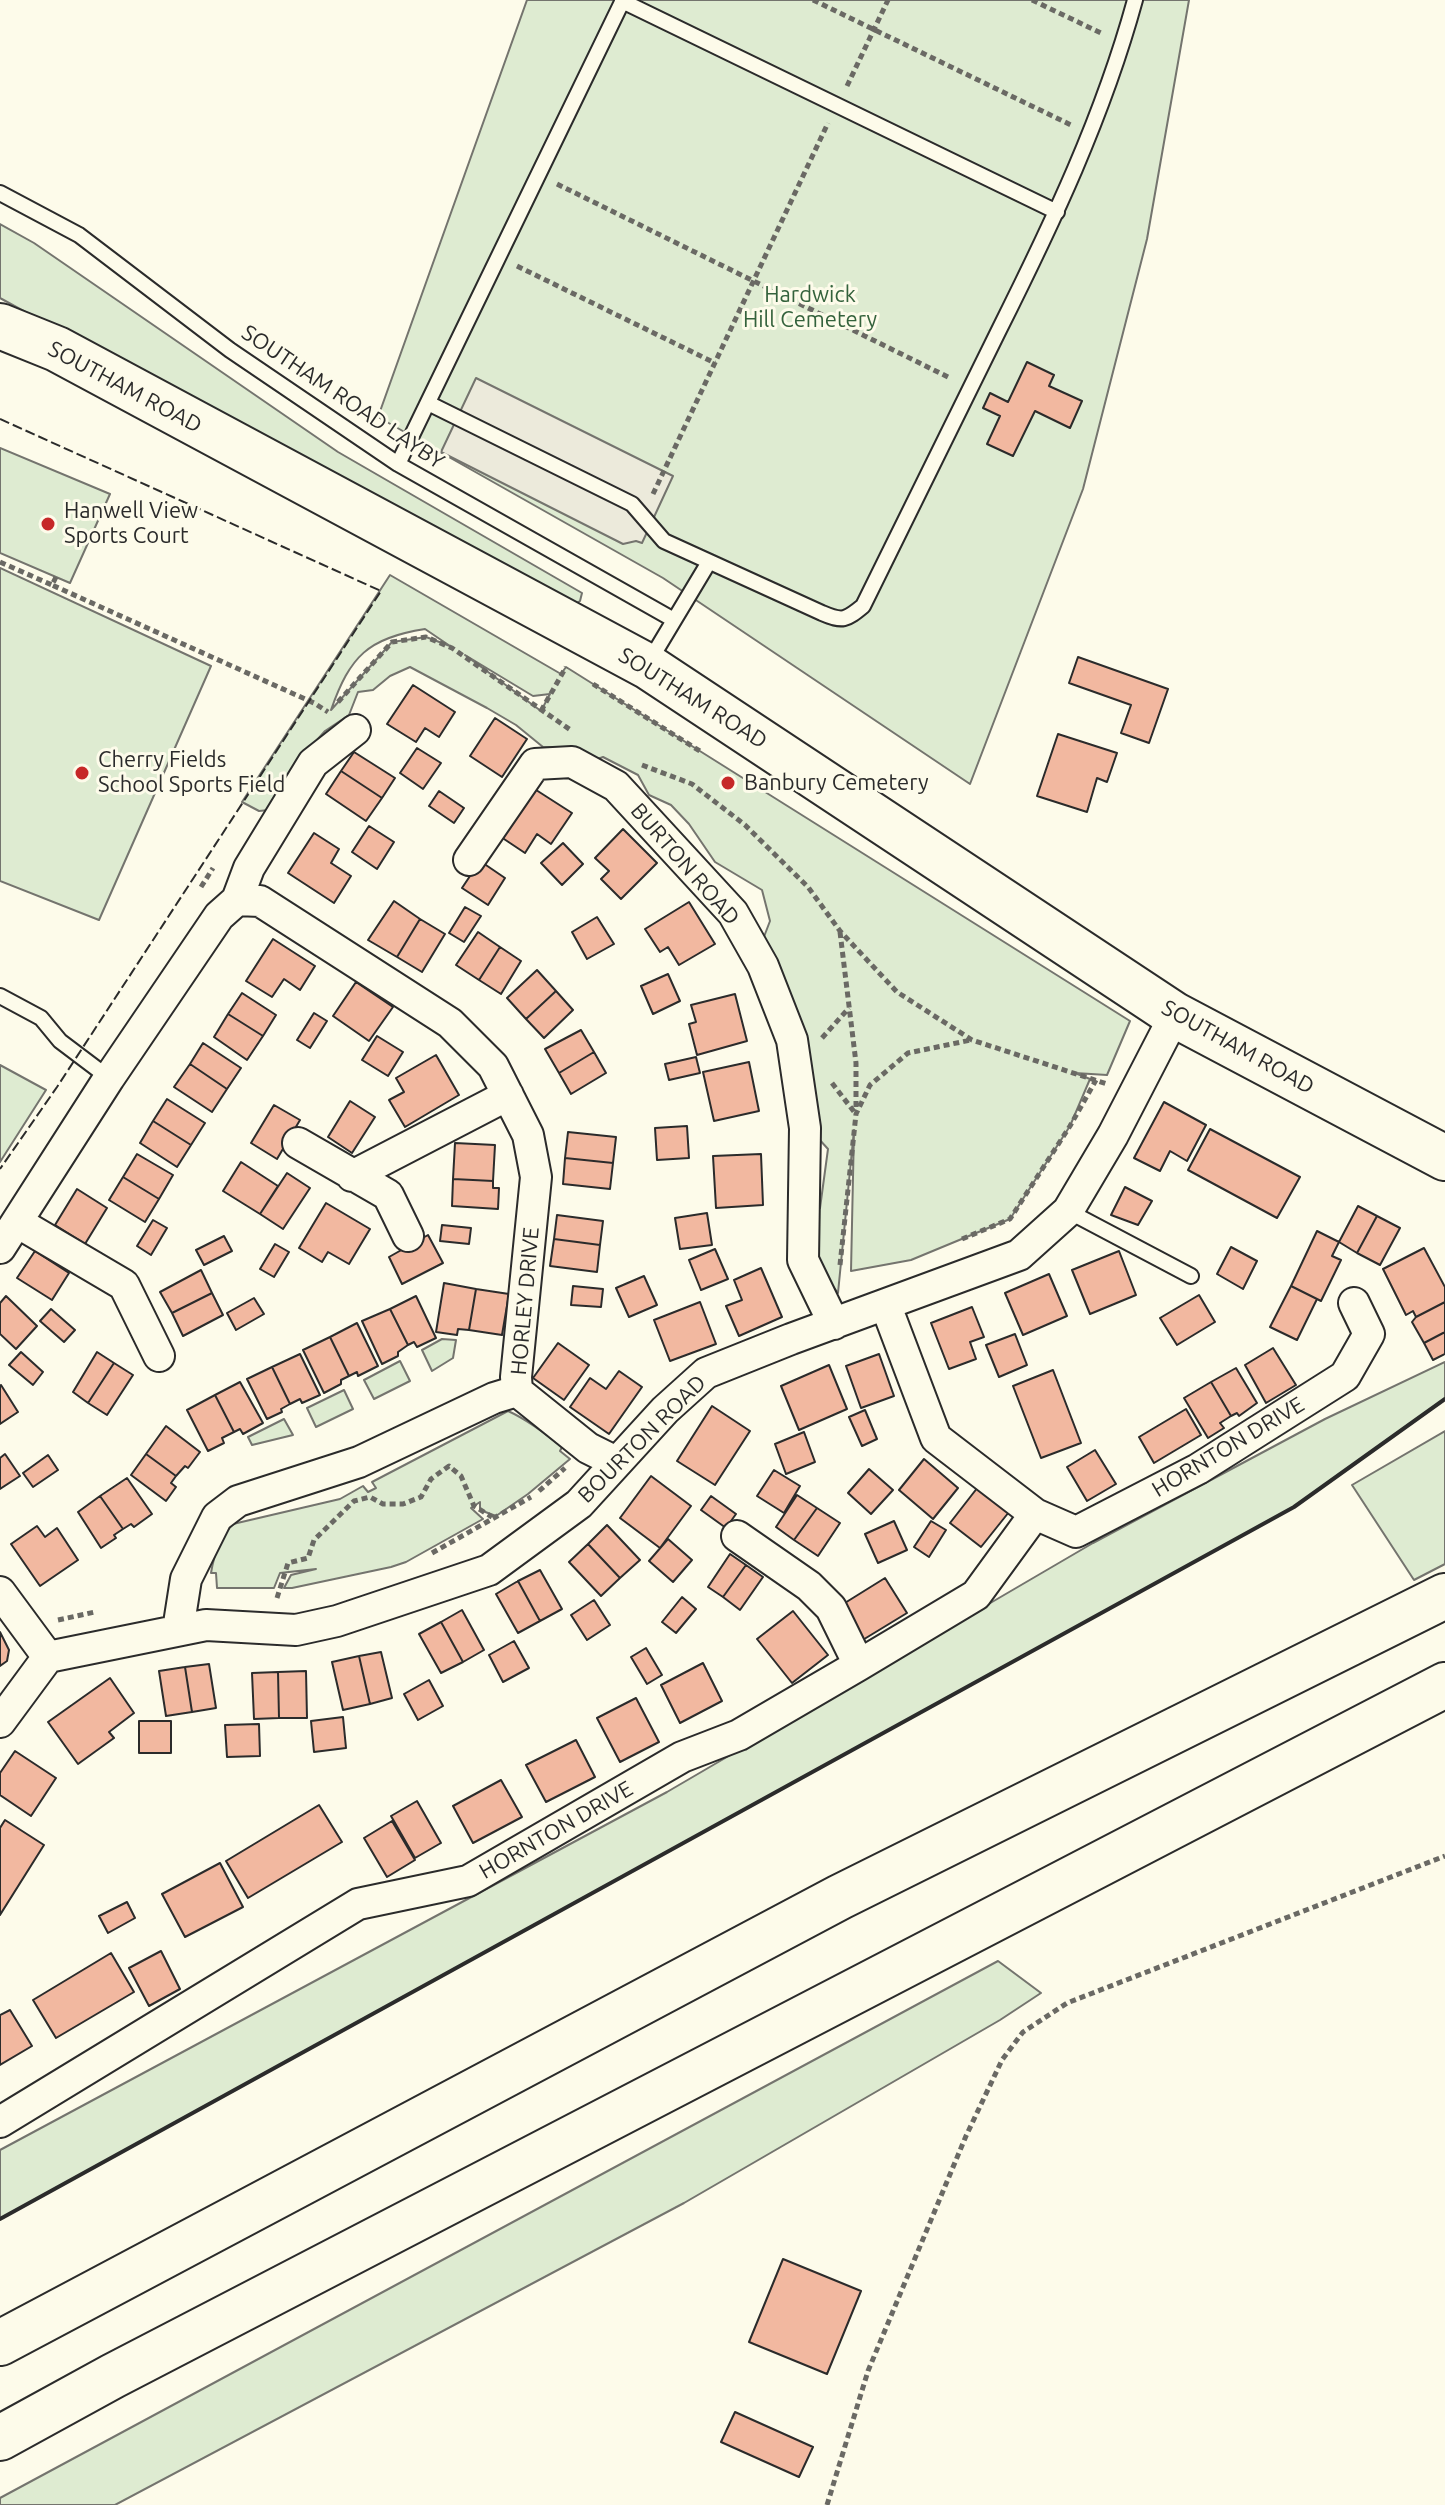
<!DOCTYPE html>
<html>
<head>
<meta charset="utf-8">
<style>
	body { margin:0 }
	canvas { display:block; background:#fdfbea }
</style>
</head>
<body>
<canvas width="1445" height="2505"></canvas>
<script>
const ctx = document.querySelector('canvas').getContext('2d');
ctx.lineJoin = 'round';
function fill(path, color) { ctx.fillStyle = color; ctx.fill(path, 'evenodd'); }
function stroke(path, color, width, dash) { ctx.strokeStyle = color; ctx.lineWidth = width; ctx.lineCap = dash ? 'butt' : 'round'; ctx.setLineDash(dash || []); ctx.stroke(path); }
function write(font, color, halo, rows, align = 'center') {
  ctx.font = font + ' Ubuntu,sans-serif'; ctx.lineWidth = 6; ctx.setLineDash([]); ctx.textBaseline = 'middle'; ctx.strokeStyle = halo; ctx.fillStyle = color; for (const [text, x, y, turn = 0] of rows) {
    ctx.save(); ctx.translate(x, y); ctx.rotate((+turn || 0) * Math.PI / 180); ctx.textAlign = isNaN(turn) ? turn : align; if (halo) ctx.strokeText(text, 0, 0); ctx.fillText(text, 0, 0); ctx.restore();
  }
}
const green = new Path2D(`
	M527 0H1189L1147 239 1083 489 970 784 663 578 378 417Z
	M0 224 34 243 338 452 582 593 580 601 566 610 0 298Z
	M0 448 110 494 70 583 0 553Z
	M0 568 211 666 99 920 0 881Z
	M390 575 561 674 566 667 1130 1021 1107 1075 1075 1073 1090 1079 1070 1126 1010 1219 911 1260 851 1271 854 1130 838 1293 815 1263 810 1217 820 1208 828 1149 818 1138 757 955 770 921 762 890 715 862 689 824 671 805 649 795 638 775 603 757 595 760 567 748 543 747 516 725 487 708 410 667 390 676 373 690 358 692 349 715 325 731 309 749 269 810 259 811 242 802ZM425 629 450 646 426 637 392 642 331 710C350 656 368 638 425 629ZM465 655 533 696 550 694 541 711Z
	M0 1065 46 1090 0 1162Z
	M442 1339 456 1340 453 1358 432 1371 422 1350Z
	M400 1361 410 1381 374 1399 364 1380Z
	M1445 1362V1399L1294 1507 0 2219V2150L667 1792 1093 1543 1325 1419Z
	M344 1390 353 1409 316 1427 307 1408Z
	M508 1411C528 1420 545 1433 562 1447L560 1451 570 1459 528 1494 496 1516 480 1510V1502L471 1508 483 1519 406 1562 391 1567 292 1588H284L291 1575 316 1569 280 1573 274 1588H217L216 1573H211C214 1554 220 1537 233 1524L340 1499 363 1486 368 1492 376 1488 372 1482Z
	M284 1419 293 1435 252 1445 248 1437Z
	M1445 1431V1564L1414 1580 1352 1485Z
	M998 1961 1041 1993 1000 2020 684 2203 115 2505H0V2498Z`);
fill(green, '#deebd1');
stroke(green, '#74746e', 2);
const parking = new Path2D(`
	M476 378 673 476 642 543 636 541 623 544 441 452Z`);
fill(parking, '#eceadb');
stroke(parking, '#74746e', 2);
const building = new Path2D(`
	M1027 362 1054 375 1049 386 1082 401 1070 428 1035 411 1013 456 987 444 1000 416 983 408 990 393 1008 402Z
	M1078 657 1168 689 1149 743 1121 733 1131 705 1069 683Z
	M413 685 455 712 439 737 425 728 416 742 387 724Z
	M495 718 527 739 502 777 470 756Z
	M1058 734 1117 753 1107 782 1097 778 1087 812 1037 796Z
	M417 748 441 763 423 789 400 773Z
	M354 752 395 778 382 798 341 771Z
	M341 771 382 798 366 821 326 794Z
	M533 788 572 813 551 844 537 834 525 853 501 837Z
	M439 791 464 808 454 823 429 806Z
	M369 826 394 842 377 869 352 852Z
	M623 829 657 863 621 899 601 879 609 871 595 858Z
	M314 833 339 849 331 863 351 876 334 903 288 873Z
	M563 843 583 864 562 885 541 863Z
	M480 861 505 878 488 905 462 888Z
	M394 901 420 919 397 957 368 940Z
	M689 902 715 944 679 965 668 947 660 952 645 929Z
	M465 907 481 916 464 942 449 933Z
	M597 917 614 944 587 959 572 932Z
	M420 919 445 934 422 972 397 957Z
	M478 932 500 947 479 980 456 965Z
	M273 939 315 966 300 990 284 979 272 997 246 981Z
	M500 947 521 961 501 994 479 980Z
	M537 970 556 991 526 1019 507 998Z
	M668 974 680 1001 653 1014 641 986Z
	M356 982 393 1007 369 1041 333 1016Z
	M556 991 573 1010 544 1038 526 1019Z
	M242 993 276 1015 263 1036 228 1014Z
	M735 994 747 1041 697 1055 689 1024 696 1022 691 1005Z
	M314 1013 327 1021 310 1048 297 1040Z
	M228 1014 263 1036 247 1060 214 1037Z
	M581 1030 594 1052 559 1073 545 1049Z
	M377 1036 403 1052 388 1076 362 1060Z
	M203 1043 241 1068 227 1089 190 1064Z
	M594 1052 606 1073 571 1094 559 1073Z
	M436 1055 459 1095 405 1127 389 1100 404 1092 396 1078Z
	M696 1057 700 1073 669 1080 665 1064Z
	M749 1062 759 1111 714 1121 703 1072Z
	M190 1064 227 1089 212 1112 174 1087Z
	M167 1099 205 1123 191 1145 153 1121Z
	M350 1101 375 1117 352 1153 328 1137Z
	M1164 1102 1206 1125 1187 1161 1170 1151 1160 1171 1134 1158Z
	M274 1105 300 1120 277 1159 251 1143Z
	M153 1121 191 1145 177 1167 140 1143Z
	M687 1126 689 1158 657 1160 655 1128Z
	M1210 1129 1300 1177 1277 1218 1188 1170Z
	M568 1132 616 1137 613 1163 565 1158Z
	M455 1143 495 1145 493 1181 453 1179Z
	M137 1154 173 1175 159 1199 123 1177Z
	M761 1154 763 1205 716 1208 713 1156Z
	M565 1158 613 1163 610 1189 563 1184Z
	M241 1162 278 1186 260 1214 223 1191Z
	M287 1173 310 1188 283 1229 260 1214Z
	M123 1177 159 1199 145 1222 109 1200Z
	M453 1179 493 1181V1188H499L498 1209 452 1206Z
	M1125 1187 1152 1201 1138 1225 1111 1215Z
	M77 1189 107 1208 85 1244 55 1225Z
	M326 1203 370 1229 349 1264 328 1252 322 1262 299 1248Z
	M1358 1206 1377 1216 1357 1253 1339 1242Z
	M707 1213 712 1245 680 1249 675 1218Z
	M557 1215 603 1221 600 1245 554 1239Z
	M1377 1216 1400 1228 1380 1265 1357 1253Z
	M153 1220 167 1228 151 1255 137 1246Z
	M442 1225 471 1228 469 1244 440 1241Z
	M1317 1231 1339 1242 1332 1256 1341 1260 1321 1301 1291 1286Z
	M428 1235 443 1263 402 1284 389 1257Z
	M224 1236 232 1251 204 1265 196 1250Z
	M554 1239 600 1245 597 1272 550 1266Z
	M275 1244 289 1252 274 1277 260 1269Z
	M1231 1247 1257 1261 1243 1289 1217 1274Z
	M1424 1248 1445 1287V1302L1416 1317 1413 1311 1406 1315 1383 1269Z
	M715 1249 728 1279 701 1290 689 1260Z
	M35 1251 69 1273 52 1300 17 1278Z
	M1119 1251 1136 1295 1090 1314 1072 1270Z
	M761 1268 782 1317 739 1336 726 1306 742 1300 734 1280Z
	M201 1270 212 1293 172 1313 160 1292Z
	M1049 1274 1067 1316 1023 1335 1005 1293Z
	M644 1276 657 1305 629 1317 616 1288Z
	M444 1283 476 1289 469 1330 458 1329 457 1335 436 1332Z
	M573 1286 603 1289 601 1307 571 1305Z
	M1291 1286 1317 1299 1297 1340 1270 1327Z
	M476 1289 509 1294 502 1335 469 1330Z
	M212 1293 223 1315 183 1336 172 1313Z
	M1199 1295 1215 1322 1177 1345 1160 1318Z
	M6 1296 37 1326 16 1349 0 1334V1303Z
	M416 1296 436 1338 417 1347 414 1342 408 1345 390 1309Z
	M254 1298 264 1314 236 1330 227 1313Z
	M700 1302 716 1344 670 1361 654 1320Z
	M1445 1302V1332L1424 1343 1412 1322 1416 1317Z
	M972 1307 984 1337 970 1342 976 1359 949 1369 931 1323Z
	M51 1309 75 1330 64 1342 40 1321Z
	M390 1309 408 1345 398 1352V1356L382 1364 362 1321Z
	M357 1323 378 1366 358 1376 357 1372 349 1376 330 1337Z
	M1445 1332V1354L1433 1360 1424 1343Z
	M1015 1334 1027 1365 999 1377 986 1345Z
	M330 1337 349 1376 341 1380V1384L324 1393 303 1350Z
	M558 1343 589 1365 564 1400 533 1378Z
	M1273 1348 1296 1385 1266 1403 1245 1365Z
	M21 1352 43 1372 33 1385 9 1365Z
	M97 1352 114 1363 88 1403 73 1392Z
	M300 1354 320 1395 302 1403 300 1399 290 1404 272 1367Z
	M879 1354 894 1396 861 1408 846 1366Z
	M114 1363 133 1375 107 1415 88 1403Z
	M829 1365 847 1409 799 1430 781 1386Z
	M272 1367 290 1404 281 1409 282 1412 267 1419 247 1379Z
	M1236 1368 1257 1403 1239 1416 1237 1413 1231 1416 1211 1382Z
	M1053 1370 1081 1443 1041 1458 1013 1386Z
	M619 1371 642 1387 609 1434 570 1407 590 1378 606 1389Z
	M240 1382 263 1423 243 1434 240 1429 234 1432 215 1395Z
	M1211 1382 1231 1416 1220 1423 1224 1428 1208 1438 1184 1398Z
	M1 1385 18 1412 0 1424V1386Z
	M215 1395 234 1432 222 1438 224 1443 208 1451 187 1410Z
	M712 1406 750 1431 715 1485 677 1461Z
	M1186 1409 1201 1435 1154 1463 1139 1437Z
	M865 1410 877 1439 862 1446 849 1417Z
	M166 1426 200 1452 188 1468 185 1466 176 1476 146 1454Z
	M804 1432 815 1462 786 1474 775 1444Z
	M1095 1450 1116 1484 1087 1501 1067 1467Z
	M5 1454 20 1476 0 1489V1458Z
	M146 1454 176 1476 171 1483 176 1487 166 1501 131 1475Z
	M48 1455 58 1470 33 1487 23 1473Z
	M924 1459 958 1488 933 1519 899 1490Z
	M869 1469 893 1490 871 1514 848 1493Z
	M774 1470 800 1486 784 1513 757 1496Z
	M651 1476 691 1506 660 1548 620 1518Z
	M127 1478 152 1514 134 1527 131 1524 123 1529 100 1496Z
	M978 1487 1009 1512 981 1547 950 1523Z
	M797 1495 817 1508 794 1540 776 1527Z
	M100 1496 123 1529 114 1535 116 1538 101 1548 78 1512Z
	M711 1496 736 1514 726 1528 701 1510Z
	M817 1508 840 1523 818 1556 794 1540Z
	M894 1521 907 1550 878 1563 865 1534Z
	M931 1521 946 1530 929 1557 914 1547Z
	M607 1525 640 1560 620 1578 588 1544Z
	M37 1526 45 1537 57 1528 78 1560 40 1586 11 1544Z
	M668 1539 692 1560 673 1582 649 1561Z
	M588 1544 620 1578 601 1596 569 1562Z
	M730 1554 746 1565 723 1597 708 1587Z
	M746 1565 763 1577 740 1610 723 1597Z
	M540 1570 562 1609 540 1621 518 1581Z
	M885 1578 907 1613 861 1641 840 1606Z
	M518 1581 540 1621 518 1633 496 1594Z
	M682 1597 696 1609 676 1633 662 1622Z
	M594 1600 610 1625 587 1640 571 1615Z
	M462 1610 484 1650 463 1662 441 1622Z
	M793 1611 828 1655 792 1683 757 1639Z
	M441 1622 463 1662 441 1673 419 1634Z
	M0 1632 9 1650 7 1661 0 1666Z
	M514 1641 529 1668 503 1682 489 1655Z
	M646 1648 662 1675 647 1684 631 1657Z
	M381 1652 392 1698 370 1704 359 1656Z
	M359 1656 370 1704 343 1710 332 1662Z
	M703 1663 722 1701 680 1723 661 1685Z
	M209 1664 216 1708 192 1712 185 1667Z
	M185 1667 192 1712 166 1716 159 1671Z
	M306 1671 307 1718H279L278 1672Z
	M278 1672 279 1718 254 1719 252 1673Z
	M110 1678 134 1713 109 1732 114 1738 78 1764 48 1722Z
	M429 1680 443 1706 418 1720 404 1694Z
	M636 1698 659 1742 620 1762 597 1718Z
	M343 1717 346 1748 314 1752 311 1721Z
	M139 1721H171V1753H139Z
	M259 1724 260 1756 227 1757 225 1725Z
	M576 1740 595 1777 546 1802 526 1765Z
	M15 1751 56 1778 31 1816 0 1795V1773Z
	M501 1780 522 1817 473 1843 453 1806Z
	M417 1801 441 1843 415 1858 391 1816Z
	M319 1805 342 1842 248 1898 226 1861Z
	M5 1820 44 1845 0 1915V1828Z
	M392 1821 415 1860 387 1877 364 1838Z
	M220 1863 243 1907 185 1937 162 1894Z
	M127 1902 135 1918 108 1933 99 1916Z
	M161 1951 180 1989 149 2006 129 1968Z
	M111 1953 134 1992 56 2038 33 2000Z
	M10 2010 32 2046 0 2065V2015Z
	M783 2259 861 2291 827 2374 749 2342Z
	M735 2412 813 2447 799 2477 721 2442Z`);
fill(building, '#f2b8a0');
stroke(building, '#2b2b2b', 2);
const service = new Path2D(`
	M622 1 1057 212
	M0 193 79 235 230 350 398 464 674 620
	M428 403 632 504 664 541 822 613C843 622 846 620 863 606 908 515 953 424 998 332 1052 224 1103 117 1135 0
	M398 464 623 0
	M649 662 709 562
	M0 996 41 1018 60 1041 109 1078
	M1068 1211 1191 1276`);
const minor = new Path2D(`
	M469 860 535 764 572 762 616 786 733 913 763 966 792 1040 805 1128 803 1260 834 1324
	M237 900 249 868 313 763 355 730
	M298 1143 388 1195 408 1236
	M352 1176 508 1095
	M17 1222 124 1285 159 1356
	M0 1248 109 1078 219 916 237 900 260 901 450 1023 493 1066 528 1135 536 1177 516 1377 517 1391 588 1448 616 1462
	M1035 1514 1076 1532 1198 1469 1345 1376 1369 1334 1354 1303
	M737 1536 809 1586 831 1608 859 1665
	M0 1592 48 1657
	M178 1630 186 1579 217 1517 238 1501 359 1462 494 1398 517 1391
	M0 1722 48 1657 206 1625 296 1630 337 1621 489 1570 579 1504 665 1410 706 1373 791 1339 1019 1255 1068 1211 1113 1135 1175 1015
	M0 2122 358 1904 468 1881 682 1757 739 1735 859 1665 976 1595 1035 1514 936 1438 886 1306`);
const trunk = new Path2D(`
	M0 326 57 349 647 666 1175 1015 1445 1158`);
const motorway = new Path2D(`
	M0 2343 840 1897 1445 1596
	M0 2438 113 2376 1445 1685`);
stroke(service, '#2b2b2b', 18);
stroke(minor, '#2b2b2b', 34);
stroke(trunk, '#2b2b2b', 48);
stroke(motorway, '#2b2b2b', 48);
stroke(new Path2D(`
	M813 0 1071 125
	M1032 0 1103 34
	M847 86 888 0
	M557 184 950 378
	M517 266 715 363
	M653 494 828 123
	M0 562 52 585
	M56 577 52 585 314 703 328 712
	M593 684 703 753
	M338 702 392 642 426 637 452 648 572 731
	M541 711 566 667
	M642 765 692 784 745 825 808 887 840 931 897 992 972 1040 1107 1084
	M201 887 213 868
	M840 932 856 1063V1109
	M822 1038 849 1008
	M832 1083 855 1113
	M962 1239 1010 1219 1070 1126 1096 1080
	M840 1265 856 1114 870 1085 908 1053 971 1040
	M539 1491 565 1468
	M432 1553 531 1497
	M277 1598 288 1563 308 1558 314 1540 354 1501 370 1497 383 1504H403L421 1497 431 1479 449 1466 461 1476 474 1506 492 1517
	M58 1620 95 1612
	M827 2505 868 2371 966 2136 1002 2060 1023 2032 1067 2003 1445 1856`), '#6a6964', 5, [6, 4]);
stroke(service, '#fdfbea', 14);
stroke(minor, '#fdfbea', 30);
stroke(trunk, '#fdfbea', 44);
stroke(motorway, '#fdfbea', 44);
stroke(new Path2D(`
	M0 419 381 591 57 1087 0 1169`), '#2b2b2b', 2, [10, 4]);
stroke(new Path2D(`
	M0 2219 1294 1507 1445 1399`), '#2b2b2b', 4);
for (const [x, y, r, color] of [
	[48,524,8,"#c62828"],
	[82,773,8,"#c62828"],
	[728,783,8,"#c62828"]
]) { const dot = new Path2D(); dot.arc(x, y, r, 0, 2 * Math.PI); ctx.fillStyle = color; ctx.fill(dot); stroke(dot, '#fdfbea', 3); }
write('22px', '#34623c', '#fdfbea', [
	["Hardwick",810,295],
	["Hill Cemetery",810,320]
]);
write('22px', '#2b2b2b', '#fdfbea', [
	["SOUTHAM ROAD",125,387,28],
	["SOUTHAM ROAD LAYBY",343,397,34],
	["SOUTHAM ROAD",693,698,32],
	["BURTON ROAD",685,864,49],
	["SOUTHAM ROAD",1238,1047,29],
	["HORLEY DRIVE",525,1301,-85],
	["BOURTON ROAD",642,1439,-45],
	["HORNTON DRIVE",1228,1447,-31],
	["HORNTON DRIVE",556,1830,-30]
]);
write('22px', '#2b2b2b', '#fdfbea', [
	["Hanwell View",64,511],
	["Sports Court",64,536],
	["Cherry Fields",98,760],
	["School Sports Field",98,785],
	["Banbury Cemetery",744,783]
], 'left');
</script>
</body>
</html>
